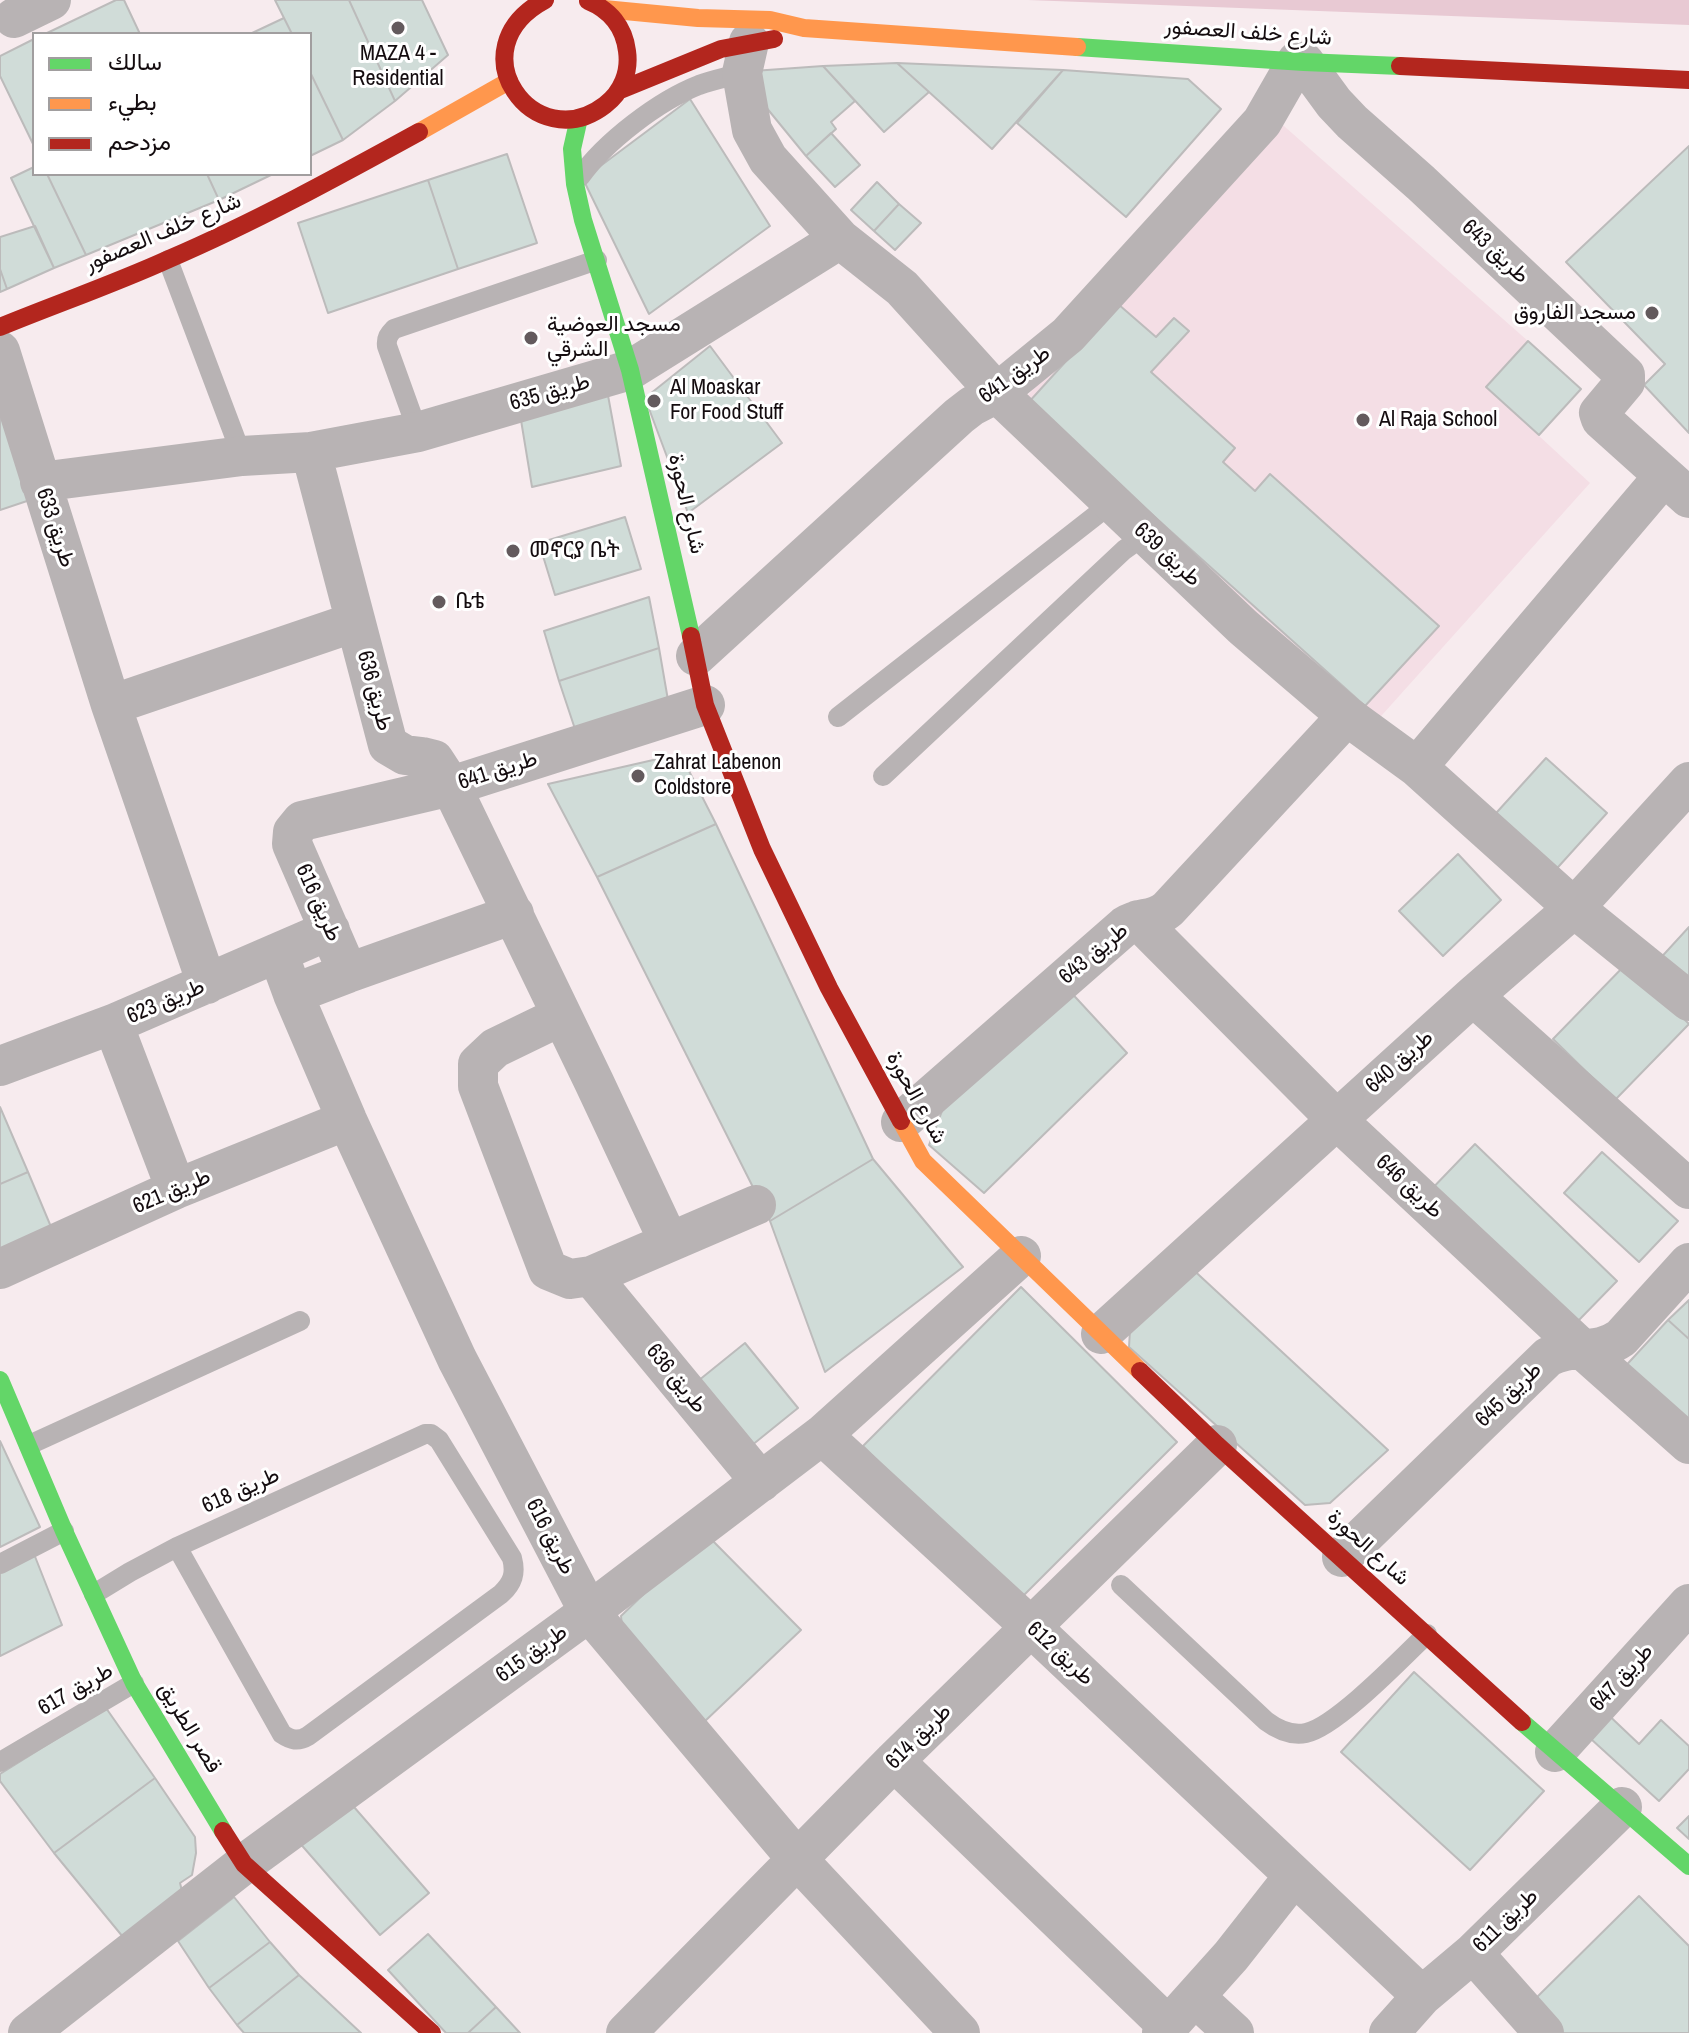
<!DOCTYPE html>
<html>
<head>
<meta charset="utf-8">
<style>
	body { margin:0 }
	#map { position:relative; width:1689px; height:2033px; overflow:hidden; background:#f7ebee; font-family:"Archivo Narrow",Vazirmatn,sans-serif }
	canvas { display:block }
	.legend { position:absolute; left:32px; top:32px; width:280px; height:144px; box-sizing:border-box; background:#fff; border:2px solid #a19e9f; margin:0; padding:10px 14px; list-style:none; font-size:24px; color:#140c0f }
	.legend li { display:flex; align-items:center; gap:16px; height:40px }
	.legend b { width:40px; border:2px solid #a19e9f }
</style>
</head>
<body>
<div id="map">
<canvas width="1689" height="2033"></canvas>
<ul class="legend">
<li><b style="height:10px;background:#63d668"></b>سالك</li>
<li><b style="height:10px;background:#ff974d"></b>بطيء</li>
<li><b style="height:10px;background:#b3261e"></b>مزدحم</li>
</ul>
</div>
<script>
const ctx = document.querySelector('canvas').getContext('2d');
ctx.lineJoin = 'round';
function fill(path, color) { ctx.fillStyle = color; ctx.fill(path, 'evenodd'); }
function stroke(path, color, width, dash) { ctx.strokeStyle = color; ctx.lineWidth = width; ctx.lineCap = dash ? 'butt' : 'round'; ctx.setLineDash(dash || []); ctx.stroke(path); }
function write(font, color, halo, rows, align = 'center') {
  ctx.font = font + ' "Archivo Narrow",Vazirmatn,"Noto Sans Ethiopic",sans-serif'; ctx.lineWidth = 6; ctx.setLineDash([]); ctx.textBaseline = 'middle'; ctx.strokeStyle = halo; ctx.fillStyle = color; for (const [text, x, y, turn = 0] of rows) {
    ctx.save(); ctx.translate(x, y); ctx.rotate((+turn || 0) * Math.PI / 180); ctx.textAlign = isNaN(turn) ? turn : align; if (halo) ctx.strokeText(text, 0, 0); ctx.fillText(text, 0, 0); ctx.restore();
  }
}
fill(new Path2D(`
	M1276 119 1528 341 1486 387 1590 483 1374 724 1020 404ZM1118 304 1156 337 1174 318 1188 330 1151 372 1223 462 1255 491 1271 474 1439 625 1366 706 1028 403Z`), '#f4dee5');
fill(new Path2D(`
	M1028 0H1689V25Z`), '#e8c9d3');
const building = new Path2D(`
	M116 0H124L140 34H45Z
	M275 0H349L395 101 343 140 310 72V34H292Z
	M349 0H422L448 55 395 101Z
	M284 18 292 34H250Z
	M34 39V146L0 76V56Z
	M897 63 929 92 884 132 823 66Z
	M897 63 1063 70 992 149Z
	M823 66 855 101 831 122 836 129 806 156 743 79 753 71Z
	M1063 70 1188 79 1221 109 1126 217 1017 123Z
	M310 72 343 140 310 156Z
	M690 99 770 226 649 314 583 179Z
	M831 133 860 165 835 187 806 156Z
	M1689 146V433L1644 385 1665 364 1566 262Z
	M507 154 537 243 458 269 428 180Z
	M34 167V174H47L86 255 54 268 11 178Z
	M47 174H207L219 200 86 255Z
	M207 174H273L219 200Z
	M428 180 458 269 328 313 298 223Z
	M877 182 899 204 874 231 851 210Z
	M899 204 921 223 895 250 874 231Z
	M35 226 54 268 7 289 0 269V237Z
	M0 269 7 289 0 292Z
	M1118 304 1156 337 1174 318 1189 331 1151 372 1235 448 1223 462 1255 491 1270 474 1439 626 1365 706 1028 403Z
	M1528 341 1581 389 1539 435 1486 387Z
	M710 346 782 443 688 513 645 398Z
	M607 390 621 466 532 487 520 414Z
	M0 406 33 499 0 510Z
	M625 517 641 569 555 595 539 543Z
	M649 597 659 648 559 681 544 631Z
	M659 648 669 706 577 735 559 681Z
	M662 758 688 769 716 824 597 877 548 784Z
	M1546 758 1607 813 1550 876 1488 822Z
	M716 824 873 1159 770 1221 597 877Z
	M1458 854 1501 900 1443 956 1399 911Z
	M1689 927V993L1656 963Z
	M1628 962 1689 1024 1615 1100 1553 1039Z
	M1066 987 1127 1053 984 1193 929 1145 947 1098Z
	M0 1107 28 1172 0 1184Z
	M1475 1144 1617 1281 1578 1321 1425 1196Z
	M1602 1152 1678 1221 1639 1262 1564 1193Z
	M873 1159 963 1267 825 1372 770 1221Z
	M28 1172 54 1234 0 1257V1184Z
	M1187 1264 1388 1450 1330 1503 1305 1505 1129 1347 1131 1314Z
	M1021 1287 1177 1442 1019 1600 863 1446Z
	M1689 1300V1339L1668 1320Z
	M1668 1320 1689 1339V1423L1620 1372Z
	M745 1343 798 1408 746 1450 693 1385Z
	M0 1441 40 1527 0 1547Z
	M706 1534 801 1630 704 1722 624 1644 621 1616Z
	M34 1554 62 1625 0 1656V1572Z
	M1414 1672 1544 1791 1470 1870 1341 1752Z
	M1600 1707 1639 1744 1661 1720 1689 1746V1769L1659 1801 1580 1729Z
	M106 1708 155 1778 54 1853 0 1781V1774Z
	M155 1778 195 1837 196 1853 192 1875 180 1883 182 1891 123 1937 54 1853Z
	M347 1799 429 1893 380 1935 298 1841Z
	M1689 1816V1839L1677 1828Z
	M1639 1896 1689 1946V2033H1551L1526 2008Z
	M234 1897 270 1942 209 1988 178 1941Z
	M428 1934 496 2007 468 2033H446L388 1970Z
	M270 1942 299 1975 237 2025 209 1988Z
	M299 1975 361 2033H244L237 2025Z
	M496 2007 520 2033H468Z`);
fill(building, '#d0dcd8');
stroke(building, '#bcbbbb', 2);
stroke(new Path2D(`
	M580 177C605 142 658 101 699 85 713 80 728 77 742 73
	M168 260 242 456
	M418 432 387 346C386 338 389 334 394 329L597 260
	M838 717 1113 502
	M883 776 1124 550 1145 535
	M29 1445 300 1321
	M0 1564 64 1531
	M1121 1585 1266 1721C1278 1730 1291 1736 1306 1733 1336 1727 1403 1657 1427 1634
	M94 1594 130 1572 177 1547 425 1434H431L439 1440 512 1558C516 1573 513 1583 501 1594L308 1736C298 1742 291 1740 282 1734L177 1547
	M0 1762 134 1683`), '#b8b3b4', 20);
stroke(new Path2D(`
	M14 18 51 0
	M749 42 742 73 752 130 768 159 840 239 902 288 997 393 1243 627 1347 716 1417 767 1574 908 1689 1001
	M1304 62 1334 103 1352 122 1421 183 1625 375V382L1599 413 1601 419 1689 498
	M0 351 111 705 207 984
	M311 452 388 745 405 755 422 757 434 760 451 786 594 1082 669 1242
	M40 482 242 456 311 452 418 432 630 370 840 239
	M696 656 959 416 972 406 997 393 1068 335 1262 122 1297 61
	M111 705 355 622
	M1417 767 1664 476
	M1138 920 1337 1120 1582 1349 1689 1444
	M278 953 293 994 347 1120 457 1359 589 1612 797 1859 960 2033
	M348 973 292 844 293 832 302 821 451 786 705 705
	M293 994 348 973 514 914
	M1473 996 1689 1189
	M561 1016 495 1048 478 1064V1086L548 1270 570 1279 591 1276 756 1205
	M113 1024 176 1189
	M0 1066 113 1024 330 930
	M901 1122 1125 926C1140 916 1153 922 1168 909L1347 716
	M0 1269 176 1189 347 1120
	M591 1276 761 1482
	M1101 1334 1473 996 1574 908 1689 782
	M822 1435 1031 1627 1422 1996
	M1342 1557 1548 1357C1575 1343 1595 1356 1621 1338L1689 1263
	M1555 1752 1689 1604
	M894 1761 1168 2026
	M1473 1953 1544 2033
	M1195 1997 1234 2033
	M28 2033 244 1864 589 1612 822 1435 1021 1256
	M626 2033 894 1761 1217 1445
	M1162 2033 1231 1956 1294 1876
	M1389 2033 1422 1996 1473 1953 1622 1807`), '#b8b3b4', 40);
stroke(new Path2D(`
	M1077 47 1304 62 1400 66
	M579 118 572 149 575 184 583 220 630 370 691 636
	M0 1380 64 1531 134 1683 223 1831
	M1522 1722 1689 1866`), '#63d668', 18);
stroke(new Path2D(`
	M604 9 698 18 770 20 804 28 1077 47
	M419 132 509 81
	M901 1121 923 1161 1140 1371`), '#ff974d', 18);
stroke(new Path2D(`
	M545 0C454 49 535 159 605 105 622 92 630 72 627 51 624 27 610 10 588 1
	M1400 66 1689 80
	M618 91 721 49 774 39
	M0 327C56 304 114 284 169 259 255 222 337 177 419 132
	M691 636 705 705 762 849 829 988 901 1121
	M1140 1371 1217 1445 1522 1722
	M223 1831 244 1864 432 2033`), '#b3261e', 18);
for (const [x, y, r, color] of [
	[398,28,8,"#635a5d"],
	[1652,313,8,"#635a5d"],
	[531,338,8,"#635a5d"],
	[654,401,8,"#635a5d"],
	[1363,420,8,"#635a5d"],
	[513,551,8,"#635a5d"],
	[439,602,8,"#635a5d"],
	[638,776,8,"#635a5d"]
]) { const dot = new Path2D(); dot.arc(x, y, r, 0, 2 * Math.PI); ctx.fillStyle = color; ctx.fill(dot); stroke(dot, '#fff', 3); }
write('22px', '#140c0f', '#fff', [
	["شارع خلف العصفور",1248,33,4],
	["شارع خلف العصفور",163,233,-23],
	["طريق 643",1495,252,43],
	["طريق 641",1015,375,-36],
	["طريق 635",550,393,-16],
	["شارع الحورة",686,504,77],
	["طريق 633",55,528,72],
	["طريق 639",1167,555,43],
	["طريق 636",374,691,75],
	["طريق 641",498,771,-18],
	["طريق 616",318,903,66],
	["طريق 643",1094,954,-40],
	["طريق 623",166,1002,-23],
	["طريق 640",1400,1062,-42],
	["شارع الحورة",916,1098,61],
	["طريق 646",1409,1187,43],
	["طريق 621",172,1192,-23],
	["طريق 636",676,1379,51],
	["طريق 645",1509,1395,-44],
	["طريق 618",241,1491,-24],
	["طريق 616",550,1537,63],
	["شارع الحورة",1368,1548,42],
	["طريق 615",532,1654,-36],
	["طريق 612",1060,1654,43],
	["طريق 647",1622,1678,-48],
	["طريق 617",76,1690,-30],
	["قصر الطريق",189,1728,59],
	["طريق 614",919,1737,-45],
	["طريق 611",1506,1921,-44]
]);
write('22px', '#140c0f', '#fff', [
	["MAZA 4 -",398,54,"center"],
	["Residential",398,79,"center"],
	["مسجد الفاروق",1636,313,"right"],
	["مسجد العوضية",547,325],
	["الشرقي",547,350],
	["Al Moaskar",670,388],
	["For Food Stuff",670,413],
	["Al Raja School",1379,420],
	["መኖርያ ቤት",529,551],
	["ቤቴ",455,602],
	["Zahrat Labenon",654,763],
	["Coldstore",654,788]
], 'left');
</script>
</body>
</html>
